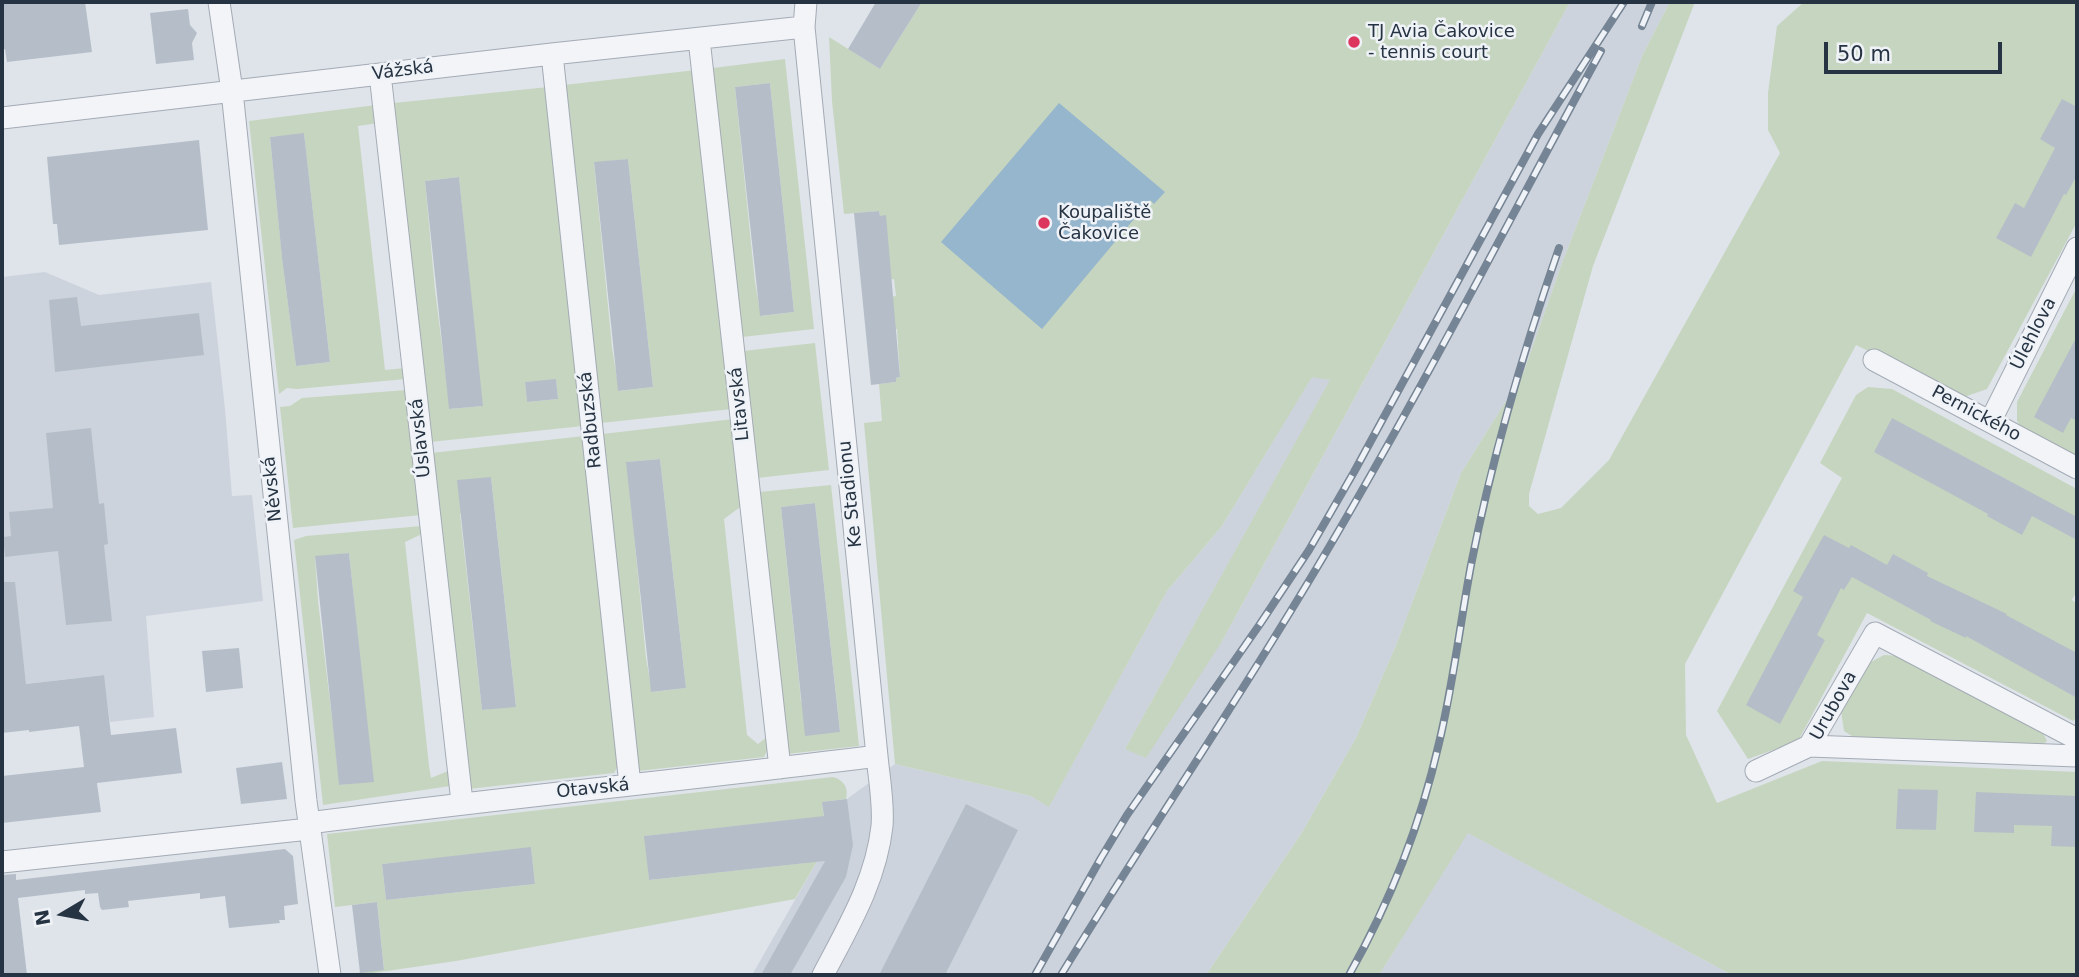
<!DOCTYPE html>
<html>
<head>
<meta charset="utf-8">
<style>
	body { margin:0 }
	#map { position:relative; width:2079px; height:977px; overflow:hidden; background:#dfe4ea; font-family:"DejaVu Sans",sans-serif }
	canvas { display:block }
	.frame { position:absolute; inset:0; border:4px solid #263343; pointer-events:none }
	.north { position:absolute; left:28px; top:879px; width:70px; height:70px; -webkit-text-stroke:5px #eff3f7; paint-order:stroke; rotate:260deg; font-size:19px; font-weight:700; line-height:28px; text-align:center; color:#263343 }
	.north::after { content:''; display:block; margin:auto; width:24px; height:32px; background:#263343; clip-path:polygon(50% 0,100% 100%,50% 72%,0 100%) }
	.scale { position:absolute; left:1824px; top:42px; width:178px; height:32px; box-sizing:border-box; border:4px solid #263343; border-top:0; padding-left:9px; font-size:21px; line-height:24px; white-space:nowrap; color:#263343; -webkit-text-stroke:5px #eff3f7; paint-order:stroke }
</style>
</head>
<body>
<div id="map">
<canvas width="2079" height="977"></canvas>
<div class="frame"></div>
<div class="north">N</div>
<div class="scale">50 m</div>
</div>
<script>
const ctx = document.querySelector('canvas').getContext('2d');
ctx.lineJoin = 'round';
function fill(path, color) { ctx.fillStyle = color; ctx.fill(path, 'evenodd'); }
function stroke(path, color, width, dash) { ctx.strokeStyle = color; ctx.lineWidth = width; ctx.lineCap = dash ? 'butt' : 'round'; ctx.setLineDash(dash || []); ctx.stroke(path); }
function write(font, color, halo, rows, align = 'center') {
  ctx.font = font + ' "DejaVu Sans",sans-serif'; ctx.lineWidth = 5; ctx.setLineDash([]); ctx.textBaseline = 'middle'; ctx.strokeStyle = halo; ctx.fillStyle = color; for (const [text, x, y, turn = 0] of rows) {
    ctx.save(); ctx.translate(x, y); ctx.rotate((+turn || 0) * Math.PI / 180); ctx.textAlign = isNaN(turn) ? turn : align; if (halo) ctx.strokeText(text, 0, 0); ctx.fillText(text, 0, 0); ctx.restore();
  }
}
fill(new Path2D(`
	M1570 2H1670L1643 54 1561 266 1523 374 1461 473 1397 643 1356 738 1301 834 1206 975H752L827 844 822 802 847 799 895 764 1031 796 1049 806 1167 591 1222 526 1312 376 1331 380 1125 749 1221 643Z
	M45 272 99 295 211 282 225 409 232 496 252 495 263 601 146 616 154 717 110 722 103 675 26 684 15 589 2 590V277Z
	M1467 832 1732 975H1379Z`), '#cdd3dc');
fill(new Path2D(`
	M922 2H1570L1221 643 1146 758 1125 749 1330 380 1312 377 1222 526 1167 591 1049 807 1031 796 895 764 864 423 882 421 879 384 896 382V378L900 377 897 329 891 330 888 297 896 296 894 279 886 280V216H880L879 211 844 214 832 101 829 37 880 69Z
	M1670 2H1695L1593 266 1529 494V506L1538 514 1561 508 1609 460 1780 153 1768 130V93L1777 26 1804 2H2077V222L1987 389 1964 397 1856 345 1685 664 1686 735 1717 803 1822 761 2077 772V975H1732L1468 833 1379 975H1206L1301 834 1356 738 1397 643 1461 473 1523 374 1561 266 1643 54Z
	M785 59 814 329 742 337 713 68ZM770 83 794 312 761 316 755 282 735 87Z
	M696 70 732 409 601 423 564 85ZM628 159 653 387 619 391 612 347 594 163Z
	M548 87 583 426 430 442 394 103ZM459 177 482 406 450 409 435 290 425 181ZM556 380 558 399 527 402 525 382Z
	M376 105 378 123 358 126 385 370 405 368 406 379 297 389 287 388 279 394 249 121ZM304 134 330 362 296 366 282 257 270 137Z
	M2077 287V459L2024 432 2017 421V402Z
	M815 343 829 470 757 478 743 351Z
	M1868 387 1892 389 2077 489V591L2072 600 2077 604V717L2073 721 1867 613 1798 741 1748 759 1717 711 1842 478 1820 463 1856 395Z
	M407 390 421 515 293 528 280 407 290 406 302 398Z
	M734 419 743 505 724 519 747 735 758 744 767 737 768 749 764 757 638 771 602 434ZM660 459 686 688 652 692 646 658 627 462Z
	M584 436 618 755 617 768 614 773 468 789 431 453ZM491 477 516 706 482 710 460 514Z
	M831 485 859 746 787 754 759 492ZM815 503 840 731 801 702 800 691 781 507Z
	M422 526V534L405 542 429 766 431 778 448 771 450 786 323 805 294 540 306 536ZM349 553 373 781 340 785 318 601 315 557Z
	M1884 655 1900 656 2043 733 2047 741 2039 748 1858 740 1844 731 1841 711 1869 663Z
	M833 777C844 780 849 788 846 799L822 802 827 844 795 899 456 961 359 975H343L384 969 377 902 335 907 327 834ZM801 819 805 863 649 880 645 836ZM531 848 535 884 386 900 382 864Z`), '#c6d5bf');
fill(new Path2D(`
	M1059 103 1165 192 1154 204 1150 200 1042 329 941 242Z`), '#96b6ce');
fill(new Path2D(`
	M2 2H85L92 52 7 62 5 49H2Z
	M876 2H922L880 69 848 49Z
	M188 9 190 25 197 33 192 43 194 60 156 64 150 13Z
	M770 83 794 312 760 316 735 87Z
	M2062 99 2077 107V175L2066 195 2064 194 2031 257 1996 238 2015 203 2024 208 2055 148 2040 139Z
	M304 133 330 362 296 366 282 258 270 137Z
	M199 140 208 230 59 245 57 224H53L47 157Z
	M628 159 653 387 618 391 594 162Z
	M459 177 483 406 449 409 425 181Z
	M879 211 880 216 886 215 900 377 896 378V382L871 385 854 213Z
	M77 297 81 326 199 313 204 355 55 372 49 300Z
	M2077 336V421L2071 418 2063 433 2034 417Z
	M556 379 558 399 527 402 525 382Z
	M1892 418 2077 517V540L2032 516 2022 535 1987 516 1988 514 1874 452Z
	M91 428 99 504 104 503 108 544 104 545 112 621 66 625 58 551 5 557 3 537 11 536 9 512 53 508 46 433Z
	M660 459 686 688 651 692 626 462Z
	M491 477 516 707 482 710 457 480Z
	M815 503 840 732 805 736 781 507Z
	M1824 535 1849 548 1851 545 1887 565 1893 554 1928 573 1927 576 2007 614 2006 615 2077 653V698L1966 636V638L1930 621 1931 620 1852 577 1844 590 1841 588 1817 635 1825 640 1780 724 1746 705 1803 597 1793 591Z
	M349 553 374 782 339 785 315 556Z
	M2 582H15L26 684 104 675 111 735 176 728 182 773 97 783 101 812 2 823V776L84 767 79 726 29 732V730L2 733Z
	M239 648 243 688 206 692 202 651Z
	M282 762 287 799 241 804 236 768Z
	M1898 789 1938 790 1936 830 1896 829Z
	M1976 792 2077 796V847L2051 846 2052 826 2014 825V833L1974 832Z
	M847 799 853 845 846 877 790 975H761L825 861 649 880 644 836 824 816 822 802Z
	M966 804 1018 830 945 975H879Z
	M531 847 535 884 386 900 382 864Z
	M285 849 293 856 298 904 284 906 285 920H279L280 923 229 928 225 896 200 899V893L128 901 129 907 102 910 100 907 98 893 85 894V890L18 898 27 975H2V875L16 874V880Z
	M377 902 384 970 360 973 352 905Z`), '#b5bec8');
const street = new Path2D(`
	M219 2 232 91 306 801 330 975
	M806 2 804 27 877 756C879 778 884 804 882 826 876 881 848 927 823 975
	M699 39 780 768
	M552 54 630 785
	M380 74 462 802
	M2 118 552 54 804 27
	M1874 360 2077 468
	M1991 420 2077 248
	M1809 746 1875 633 2077 739
	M1756 771 1809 746 2077 756
	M309 823C498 798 688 780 877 756
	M2 862 309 829`);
stroke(street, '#a4abb5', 23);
stroke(street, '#f2f4f8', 21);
const rail = new Path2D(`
	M1642 26 1652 2
	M1035 975 1101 858 1127 815 1260 624 1309 550 1354 472 1538 134 1624 2
	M1061 975C1151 828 1248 686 1335 537 1428 378 1513 213 1601 51
	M1349 975C1389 904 1421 823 1439 743 1453 685 1460 624 1471 565 1492 457 1523 352 1559 248`);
stroke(rail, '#768595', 8);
stroke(rail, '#eff3f7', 5, [16]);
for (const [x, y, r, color] of [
	[1354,42,7,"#dd365e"],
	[1044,223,7,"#dd365e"]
]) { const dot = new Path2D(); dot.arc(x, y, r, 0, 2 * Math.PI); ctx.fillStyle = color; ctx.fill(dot); stroke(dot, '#eff3f7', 2.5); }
write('18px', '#263343', '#eff3f7', [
	["TJ Avia Čakovice",1368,32],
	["- tennis court",1368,53],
	["Koupaliště",1058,213],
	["Čakovice",1058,234]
], 'left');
write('18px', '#263343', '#eff3f7', [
	["Vážská",403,71,-7],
	["Úlehlova",2034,334,-63],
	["Litavská",740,404,-96],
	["Pernického",1976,414,28],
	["Radbuzská",591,420,-96],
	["Úslavská",421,438,-96],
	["Něvská",273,489,-96],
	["Ke Stadionu",851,494,-96],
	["Urubova",1834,706,-61],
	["Otavská",593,789,-6]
]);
</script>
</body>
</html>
